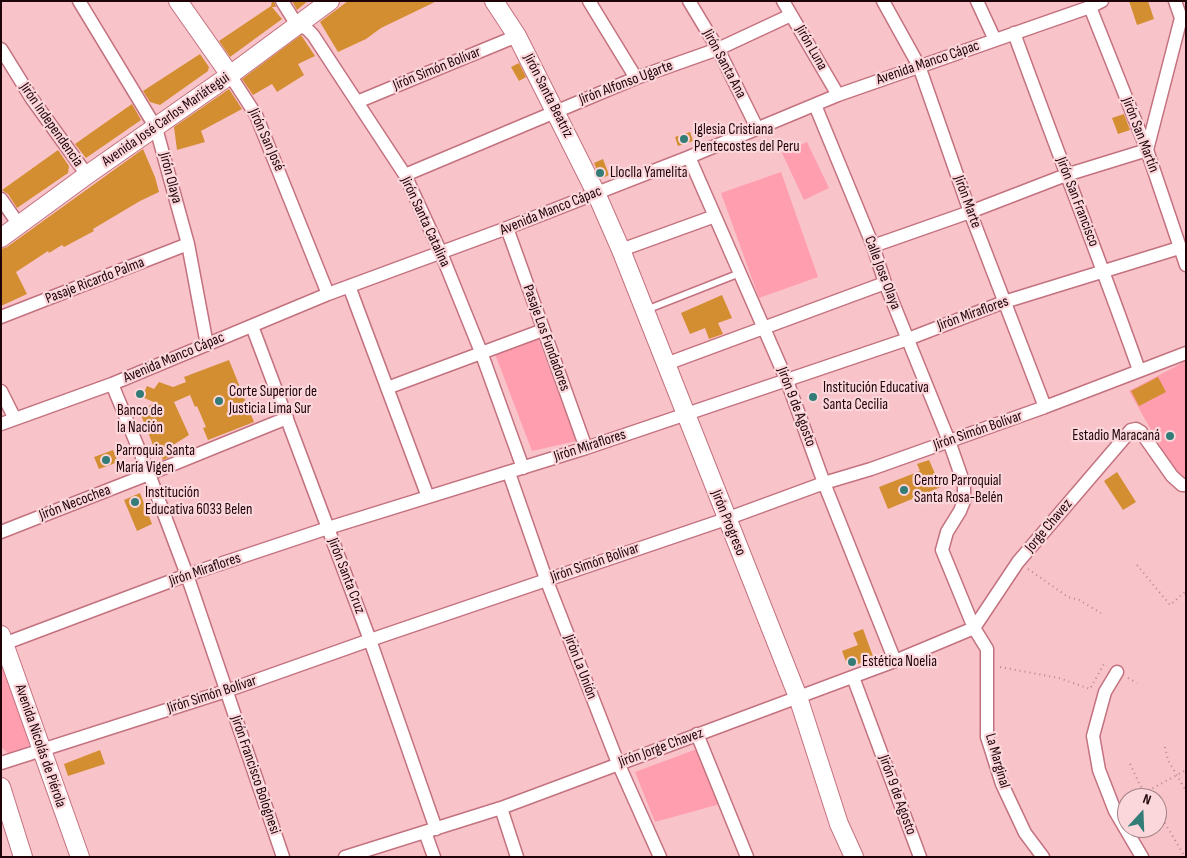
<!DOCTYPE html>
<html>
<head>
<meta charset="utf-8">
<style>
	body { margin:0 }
	#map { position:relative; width:1187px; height:858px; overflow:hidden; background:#f9c3ca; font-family:"Sofia Sans Condensed",sans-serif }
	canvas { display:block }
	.frame { position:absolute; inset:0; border:2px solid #1e0308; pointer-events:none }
	.north { position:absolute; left:1117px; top:788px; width:50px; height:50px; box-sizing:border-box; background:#fbd6da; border:1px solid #a38286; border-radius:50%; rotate:20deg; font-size:14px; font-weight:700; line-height:20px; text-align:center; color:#1e0308 }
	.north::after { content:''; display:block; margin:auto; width:18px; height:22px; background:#337c77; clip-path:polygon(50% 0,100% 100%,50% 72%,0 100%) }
</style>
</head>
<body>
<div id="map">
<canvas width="1187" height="858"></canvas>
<div class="frame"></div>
<div class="north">N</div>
</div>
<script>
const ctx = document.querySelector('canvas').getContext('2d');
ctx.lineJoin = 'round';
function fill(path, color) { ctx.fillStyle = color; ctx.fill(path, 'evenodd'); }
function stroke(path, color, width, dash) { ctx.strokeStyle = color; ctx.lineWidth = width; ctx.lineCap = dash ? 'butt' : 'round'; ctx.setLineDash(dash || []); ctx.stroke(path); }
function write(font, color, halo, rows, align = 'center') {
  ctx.font = font + ' "Sofia Sans Condensed",sans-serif'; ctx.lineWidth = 4.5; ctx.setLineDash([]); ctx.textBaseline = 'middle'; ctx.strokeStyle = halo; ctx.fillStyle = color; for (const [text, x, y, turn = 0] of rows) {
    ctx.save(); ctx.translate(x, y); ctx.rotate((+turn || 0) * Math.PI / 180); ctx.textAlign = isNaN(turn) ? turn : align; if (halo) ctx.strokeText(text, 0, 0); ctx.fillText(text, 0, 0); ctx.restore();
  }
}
fill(new Path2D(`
	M807 142 829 188 804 200 782 153Z
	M781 172 818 277 759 298 721 193Z
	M538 338 576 441 532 451 495 354Z
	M1186 361V482L1180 481 1129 391Z
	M1 657 31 739 28 748 9 754 1 747Z
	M697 749 720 804 655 822 635 772Z`), '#ff9eae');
fill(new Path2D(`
	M272 1H274L276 7H272L282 19 230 57 219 41 271 6Z
	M292 1H308L297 10Z
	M348 1H437L381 28 366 39 338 52 320 22Z
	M1129 1H1148L1154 19 1137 25Z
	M301 35 315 56 298 64 304 75 277 92 272 84 253 95 242 79Z
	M200 54 209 67 208 71 160 105 150 102 143 91Z
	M519 63 526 77 519 81 511 67Z
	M229 89 242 109 201 131 205 142 177 150 174 127Z
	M132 104 141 120 86 158 75 144Z
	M1124 114 1130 130 1118 134 1112 118Z
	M690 132 693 141 678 146 675 137Z
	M143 149 155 177 159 192 140 201 93 229 94 231 64 247 62 245 49 253 48 251 16 272 27 294 1 306V249L7 247Z
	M58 150 69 166 68 173 17 208 8 194 2 190Z
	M603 159 609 175 603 178 600 177 594 163Z
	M722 295 732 318 718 323 723 334 709 339 705 328 690 334 681 313Z
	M229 360 254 422 208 440 203 428 206 427 197 406 195 407 190 395 174 402 189 435 170 447 173 455 163 460 159 449 155 450 139 410 156 403 142 397 147 386 154 389 159 382 173 387 186 382 184 377Z
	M1158 377 1166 392 1139 406 1131 391Z
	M113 450 118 462 99 469 94 457Z
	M929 460 941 487 888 509 879 487 920 471 917 464Z
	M1117 472 1136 502 1123 510 1104 481Z
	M140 493 152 524 137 531 124 500Z
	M863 629 874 659 848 667 842 651 858 645 853 633Z
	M100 750 105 764 68 776 64 764Z`), '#d38e31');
const lane = new Path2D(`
	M646 310 740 273`);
const street = new Path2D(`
	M79 1 156 128 188 244 207 345
	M282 1 297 25 307 29 313 35 405 175 441 253 481 352 523 468
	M589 1 636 78
	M689 1 718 49 757 128
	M783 1 838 95
	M883 1 919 66 970 212 1045 407
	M977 1 995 40
	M1090 7 1147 150 1186 265
	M1014 33C1055 146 1099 257 1139 370
	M1 49 32 99 87 175
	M230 75 256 115 328 294
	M357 102 517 36
	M815 105 873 246 885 283 949 441 964 484V501L960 511 947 532 942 550 974 628 987 649V737L1002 784 1025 833 1043 857
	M689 157 787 381 824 483 895 661
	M405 175 636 78 718 49 791 15
	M1 199 19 225
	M507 228 586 448
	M873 246 970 212 1066 175 1147 150 1181 18 1175 1
	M621 250 715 216
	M349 286 428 497
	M1 317 188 244
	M252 326 370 640 436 829
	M666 364 885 283
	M112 384 149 474 187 575 283 857
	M387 388 543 330
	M1 391 15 419
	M1 424 112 384 328 294 507 228 689 157 838 95 1090 7 1102 1
	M509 473 546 579 618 763 660 857
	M1 532 149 474 287 418
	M974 628 1018 562 1131 430 1136 429 1141 432 1172 476 1182 485H1186
	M1 645 187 575 328 528 586 448 908 339 1004 302 1179 248
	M1117 672 1105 692 1093 736 1099 770 1115 811 1142 857
	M853 677 920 857
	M697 734 747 857
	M1 763 226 691 370 640 726 519 824 483 871 469 1045 407 1186 353
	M501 808 517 857
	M425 832 434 857
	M345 857 501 808 895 661 974 628`);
const secondary = new Path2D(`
	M178 1 230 75
	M494 1 517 36 596 193 621 250 798 697 839 824 854 857
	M1 238 87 175 230 75 330 1
	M1 635 80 857
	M1 787 23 857`);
stroke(lane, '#c3727f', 9);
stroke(street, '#c3727f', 15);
stroke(secondary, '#c3727f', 20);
stroke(new Path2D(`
	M1137 565 1170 605 1186 591
	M1028 569 1068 597 1079 600 1101 613
	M1000 667 1059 678 1090 689 1104 664 1107 666
	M1128 678 1137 683
	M1165 747 1168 760 1186 791
	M1130 764 1140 785 1149 798
	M1135 798 1186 770
	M1157 810 1185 857`), '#b5888e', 2, [1, 4]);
stroke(lane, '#fff', 6);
stroke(street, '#fff', 12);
stroke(secondary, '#fff', 18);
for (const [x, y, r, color] of [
	[684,139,5,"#337c77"],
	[600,173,5,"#337c77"],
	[140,394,5,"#337c77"],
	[813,397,5,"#337c77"],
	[219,401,5,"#337c77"],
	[1170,436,5,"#337c77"],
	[106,460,5,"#337c77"],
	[904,490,5,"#337c77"],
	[135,502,5,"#337c77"],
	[852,662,5,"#337c77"]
]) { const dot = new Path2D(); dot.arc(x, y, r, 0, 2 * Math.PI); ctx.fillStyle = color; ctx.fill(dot); stroke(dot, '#fbd6da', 2); }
write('15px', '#1e0308', '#fbd6da', [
	["Jirón Luna",811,48,60],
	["Avenida Manco Cápac",928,63,-19],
	["Jirón Santa Ana",724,64,62],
	["Jirón Simón Bolívar",437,69,-22],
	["Jirón Alfonso Ugarte",626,83,-21],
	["Jirón Santa Beatriz",548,96,63],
	["Avenida José Carlos Mariátegui",166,120,-35],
	["Jirón Independencia",51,125,55],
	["Jirón San Martín",1140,135,69],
	["Jirón San José",266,140,66],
	["Jirón Olaya",170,178,75],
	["Jirón Marte",967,202,70],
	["Jirón San Francisco",1077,202,69],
	["Avenida Manco Cápac",551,211,-22],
	["Jirón Santa Catalina",425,222,65],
	["Calle Jose Olaya",882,273,69],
	["Pasaje Ricardo Palma",95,281,-21],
	["Jirón Miraflores",973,314,-20],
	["Pasaje Los Fundadores",546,338,70],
	["Avenida Manco Cápac",174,358,-23],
	["Jirón 9 de Agosto",796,407,69],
	["Jirón Simón Bolívar",978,431,-19],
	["Jirón Miraflores",590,446,-18],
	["Jirón Necochea",75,503,-21],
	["Jirón Progreso",728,523,68],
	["Jorge Chavez",1049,526,-50],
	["Jirón Simón Bolívar",595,563,-19],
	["Jirón Miraflores",205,570,-19],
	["Jirón Santa Cruz",346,576,69],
	["Jirón La Unión",580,667,69],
	["Jirón Simón Bolívar",212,695,-18],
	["Avenida Nicolás de Piérola",40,746,71],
	["Jirón Jorge Chavez",661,748,-20],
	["La Marginal",997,761,74],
	["Jirón Francisco Bolognesi",255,775,71],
	["Jirón 9 de Agosto",897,795,70]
]);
write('15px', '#1e0308', '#fbd6da', [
	["Iglesia Cristiana",694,130],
	["Pentecostes del Peru",694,147],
	["Lloclla Yamelita",610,173],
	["Institución Educativa",823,388],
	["Santa Cecilia",823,405],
	["Corte Superior de",229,392],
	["Justicia Lima Sur",229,409],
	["Banco de",140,411,"center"],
	["la Nación",140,428,"center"],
	["Estadio Maracaná",1160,436,"right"],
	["Parroquia Santa",116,451],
	["María Vigen",116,468],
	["Centro Parroquial",914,481],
	["Santa Rosa-Belén",914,498],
	["Institución",145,493],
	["Educativa 6033 Belen",145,510],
	["Estética Noelia",862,662]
], 'left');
</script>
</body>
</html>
